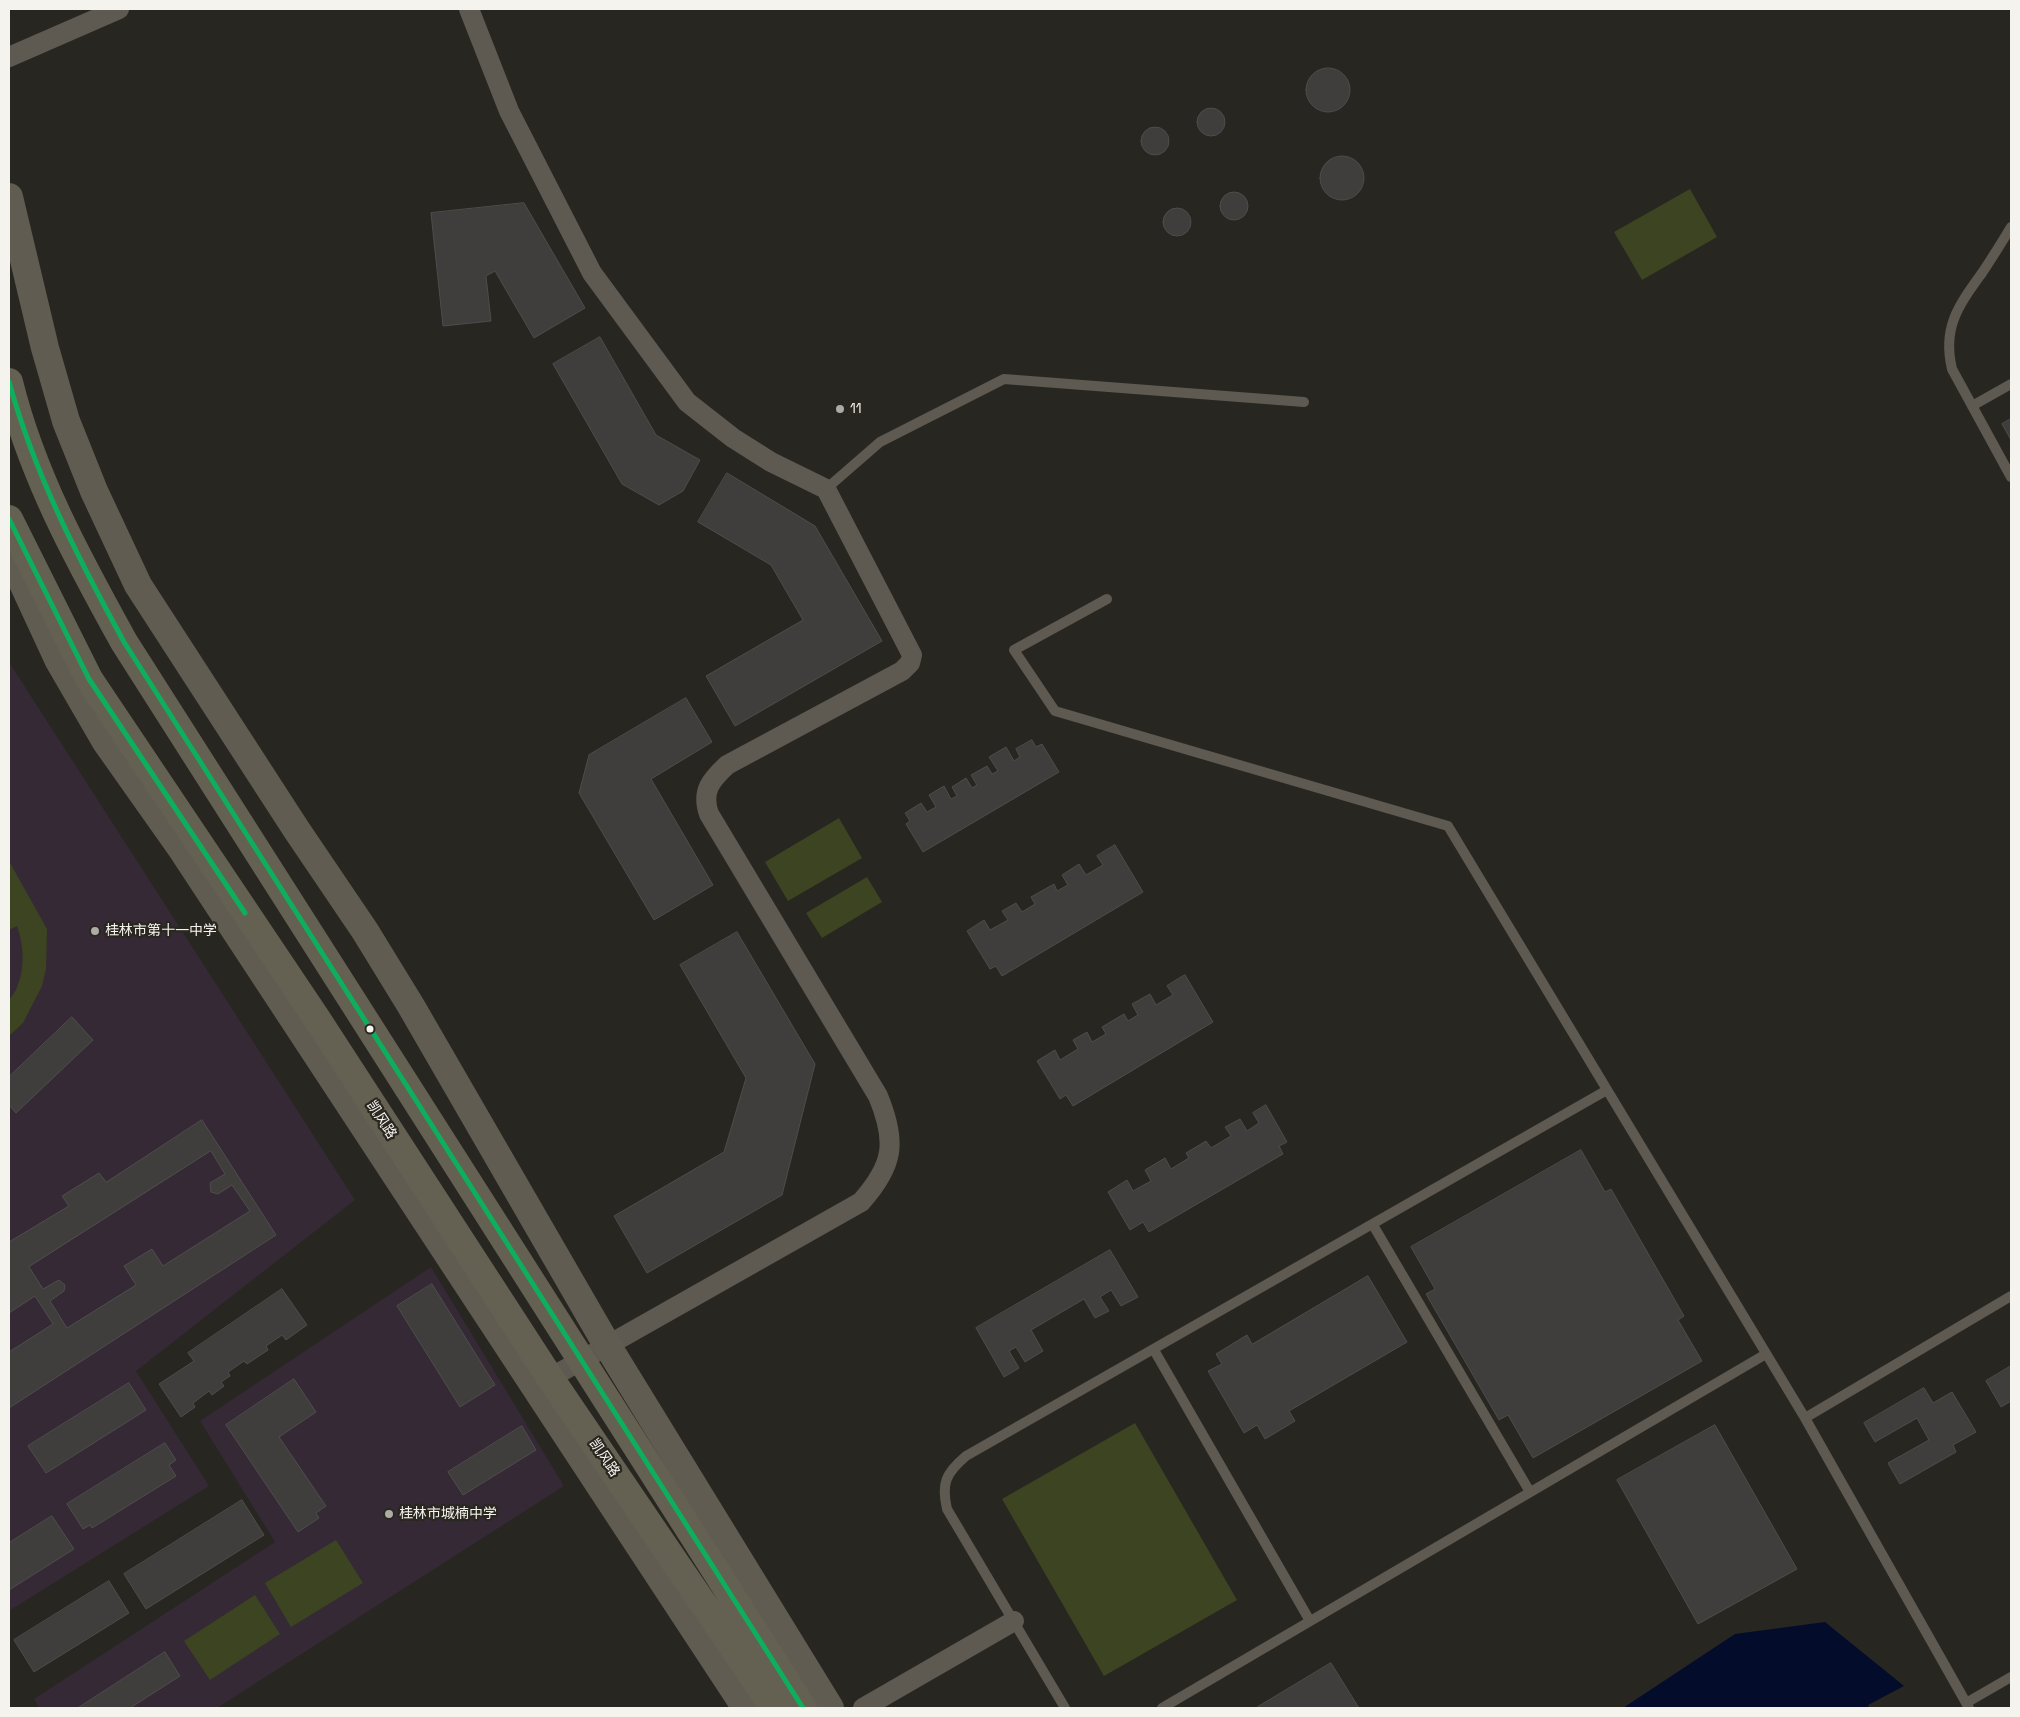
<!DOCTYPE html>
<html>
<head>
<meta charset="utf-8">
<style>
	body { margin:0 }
	#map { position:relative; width:2020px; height:1717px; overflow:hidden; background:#272621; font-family:"Space Grotesk",sans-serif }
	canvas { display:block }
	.frame { position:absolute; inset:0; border:10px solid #f5f3ee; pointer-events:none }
</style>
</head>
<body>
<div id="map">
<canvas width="2020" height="1717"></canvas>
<div class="frame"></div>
</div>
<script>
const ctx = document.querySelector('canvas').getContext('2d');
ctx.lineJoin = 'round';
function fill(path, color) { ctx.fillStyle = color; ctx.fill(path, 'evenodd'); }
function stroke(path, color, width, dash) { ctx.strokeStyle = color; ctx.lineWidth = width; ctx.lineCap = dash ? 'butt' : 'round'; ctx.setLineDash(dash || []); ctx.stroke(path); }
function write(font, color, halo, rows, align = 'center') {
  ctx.font = font + ' "Space Grotesk","Noto Sans SC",sans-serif'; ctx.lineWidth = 4.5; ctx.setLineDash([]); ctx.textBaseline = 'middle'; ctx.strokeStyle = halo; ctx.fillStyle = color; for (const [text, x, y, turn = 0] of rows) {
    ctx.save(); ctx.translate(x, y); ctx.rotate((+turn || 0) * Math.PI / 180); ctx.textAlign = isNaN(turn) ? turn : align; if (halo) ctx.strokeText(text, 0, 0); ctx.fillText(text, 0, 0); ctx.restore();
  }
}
fill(new Path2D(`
	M9 662 355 1200 136 1371 209 1486 9 1611Z
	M431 1267 564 1486 217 1708H39L34 1699 275 1542 200 1421Z`), '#342934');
fill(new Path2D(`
	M1690 189 1717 237 1642 280 1614 232Z
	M839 818 862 858 788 901 765 862Z
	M9 861 47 929 46 969 42 986 23 1023 9 1036C9 1026 6 1010 9 1001 11 996 16 992 17 987 25 968 24 946 17 926L9 930Z
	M867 877 882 902 822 938 806 913Z
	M1135 1423 1237 1600 1104 1676 1002 1499Z
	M336 1540 363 1583 291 1627 265 1583Z
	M255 1595 280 1634 210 1680 184 1641Z`), '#3d4421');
fill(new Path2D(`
	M1825 1622 1904 1686 1868 1705 1869 1708H1623L1735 1634Z`), '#040c2c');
const building = new Path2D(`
	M1306 90a22 22 0 1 1 44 0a22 22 0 1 1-44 0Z
	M1197 122a14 14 0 1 1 28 0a14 14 0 1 1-28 0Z
	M1141 141a14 14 0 1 1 28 0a14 14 0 1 1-28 0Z
	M1320 178a22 22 0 1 1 44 0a22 22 0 1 1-44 0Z
	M1220 206a14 14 0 1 1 28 0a14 14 0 1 1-28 0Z
	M524 203 585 308 534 338 495 271 486 276 491 321 443 326 431 213Z
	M1163 222a14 14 0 1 1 28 0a14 14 0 1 1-28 0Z
	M600 337 656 435 700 460 683 491 659 505 622 484 553 364Z
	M2011 419V440L2002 424Z
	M727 473 815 526 882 641 735 726 706 676 803 620 771 565 698 522Z
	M686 698 712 742 651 779 713 885 654 920 579 793 589 755Z
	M1032 740 1036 747 1042 744 1059 772 923 852 906 824 910 821 905 813 921 803 927 812 936 807 929 795 944 786 951 799 957 796 952 787 966 778 972 788 977 785 971 775 987 766 992 774 998 771 989 757 1006 747 1014 761 1020 757 1016 749Z
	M1115 845 1143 892 1002 976 996 966 990 969 967 931 984 920 990 930 1008 920 1002 911 1016 903 1022 912 1035 904 1031 897 1054 884 1057 891 1068 885 1062 875 1079 864 1086 875 1103 865 1097 856Z
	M737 932 815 1064 782 1195 647 1273 614 1216 724 1152 746 1078 680 965Z
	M1185 975 1213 1022 1073 1106 1066 1095 1060 1099 1037 1061 1055 1050 1060 1060 1078 1049 1073 1040 1087 1032 1092 1042 1106 1034 1102 1027 1124 1014 1128 1021 1138 1015 1132 1004 1150 994 1156 1005 1173 995 1167 986Z
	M72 1017 93 1040 16 1113 9 1105V1077Z
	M1266 1105 1287 1142 1279 1146 1283 1154 1149 1232 1143 1222 1130 1230 1108 1192 1127 1180 1133 1191 1151 1181 1145 1170 1165 1158 1171 1169 1189 1158 1186 1153 1206 1141 1211 1148 1231 1136 1225 1127 1240 1119 1247 1131 1259 1123 1253 1113Z
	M202 1120 276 1235 9 1408V1352L53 1324 35 1296 9 1313V1242L69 1206 62 1196 99 1173 106 1182ZM211 1151 225 1174 210 1183 211 1192 218 1194 232 1185 250 1211 163 1266 152 1249 124 1266 136 1285 67 1328 50 1301 64 1291 65 1285 59 1280 43 1289 29 1267Z
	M1581 1150 1605 1192 1611 1189 1684 1316 1678 1320 1702 1361 1533 1458 1508 1415 1499 1420 1426 1294 1435 1289 1411 1247Z
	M1110 1250 1138 1297 1121 1306 1111 1290 1100 1297 1109 1311 1095 1318 1084 1299 1031 1330 1043 1351 1025 1362 1016 1347 1009 1351 1019 1368 1004 1377 976 1328Z
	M1368 1276 1407 1342 1289 1411 1295 1421 1265 1439 1257 1425 1244 1433 1208 1371 1222 1364 1216 1354 1247 1335 1252 1344Z
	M432 1284 495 1385 460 1407 397 1306Z
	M282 1289 307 1325 286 1340 282 1335 266 1346 268 1350 247 1364 244 1361 228 1372 230 1376 221 1382 224 1386 212 1395 209 1391 193 1403 195 1407 181 1417 159 1384 194 1361 188 1353Z
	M2011 1366V1401L2001 1407 1986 1381Z
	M294 1379 316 1412 279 1437 326 1506 316 1513 319 1518 298 1532 226 1425Z
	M129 1383 146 1410 46 1473 28 1446Z
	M1924 1388 1933 1403 1952 1392 1976 1432 1953 1445 1956 1452 1900 1484 1888 1463 1929 1440 1917 1418 1875 1442 1864 1423Z
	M1715 1425 1797 1569 1698 1624 1617 1480Z
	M522 1426 536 1450 463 1495 448 1472Z
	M165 1443 176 1460 169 1465 176 1476 92 1528 90 1525 83 1529 67 1504Z
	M242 1500 264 1535 146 1609 124 1574Z
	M52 1516 74 1549 9 1590V1543Z
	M109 1581 129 1613 34 1672 14 1640Z
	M165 1652 180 1676 130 1708H78Z
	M1331 1663 1359 1708H1256Z`);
fill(building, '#403e3d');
stroke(building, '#4e4d4c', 1);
stroke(new Path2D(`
	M2011 227C2002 242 1992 258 1982 273 1959 305 1942 327 1952 369L2011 477
	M1972 406 2011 384
	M826 489 880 442 1004 379 1304 402
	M1107 599 1014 650 1055 711 1448 826 1805 1418 1969 1708
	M1373 1225 1530 1492
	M1154 1350 1310 1621
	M1805 1418 2011 1296
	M1966 1703 2011 1677
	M1065 1708 947 1509C941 1483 946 1473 966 1456L1607 1090
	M1162 1708 1766 1354`), '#5e5a51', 10);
stroke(new Path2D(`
	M469 9 509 111 592 273 687 402 733 438 771 462 826 489 912 655 910 663 902 671 727 765C711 780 701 791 709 814L878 1096C897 1142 894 1165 861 1202L550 1378
	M9 57 119 9
	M863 1708 1014 1621`), '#5e5a51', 20);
stroke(new Path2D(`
	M9 197 45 348 66 421 94 491 138 585 296 829 365 931 411 1006 607 1345 830 1708
	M9 553 59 661 106 742 183 851 746 1708`), '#605c51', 28);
stroke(new Path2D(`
	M9 382C32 475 78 559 124 642L803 1708
	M9 519 89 679 317 1019 550 1378 774 1708`), '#646153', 28);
stroke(new Path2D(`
	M9 382C35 475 78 558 124 642L803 1708
	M9 519 89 679 245 913`), '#0daf5c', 5);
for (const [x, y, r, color] of [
	[840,409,5,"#adaba6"],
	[95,931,5,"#adaba6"],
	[370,1029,4.5,"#f5f3ee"],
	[389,1514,5,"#adaba6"]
]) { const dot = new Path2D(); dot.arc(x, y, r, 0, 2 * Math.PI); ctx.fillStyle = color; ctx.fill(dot); stroke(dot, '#29271f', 2); }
write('14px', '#f5f3ee', '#29271f', [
	["11",850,409],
	["桂林市第十一中学",105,931],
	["桂林市城楠中学",399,1514]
], 'left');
write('14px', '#f5f3ee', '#29271f', [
	["凯风路",381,1120,57],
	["凯风路",604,1458,56]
]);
</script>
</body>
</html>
